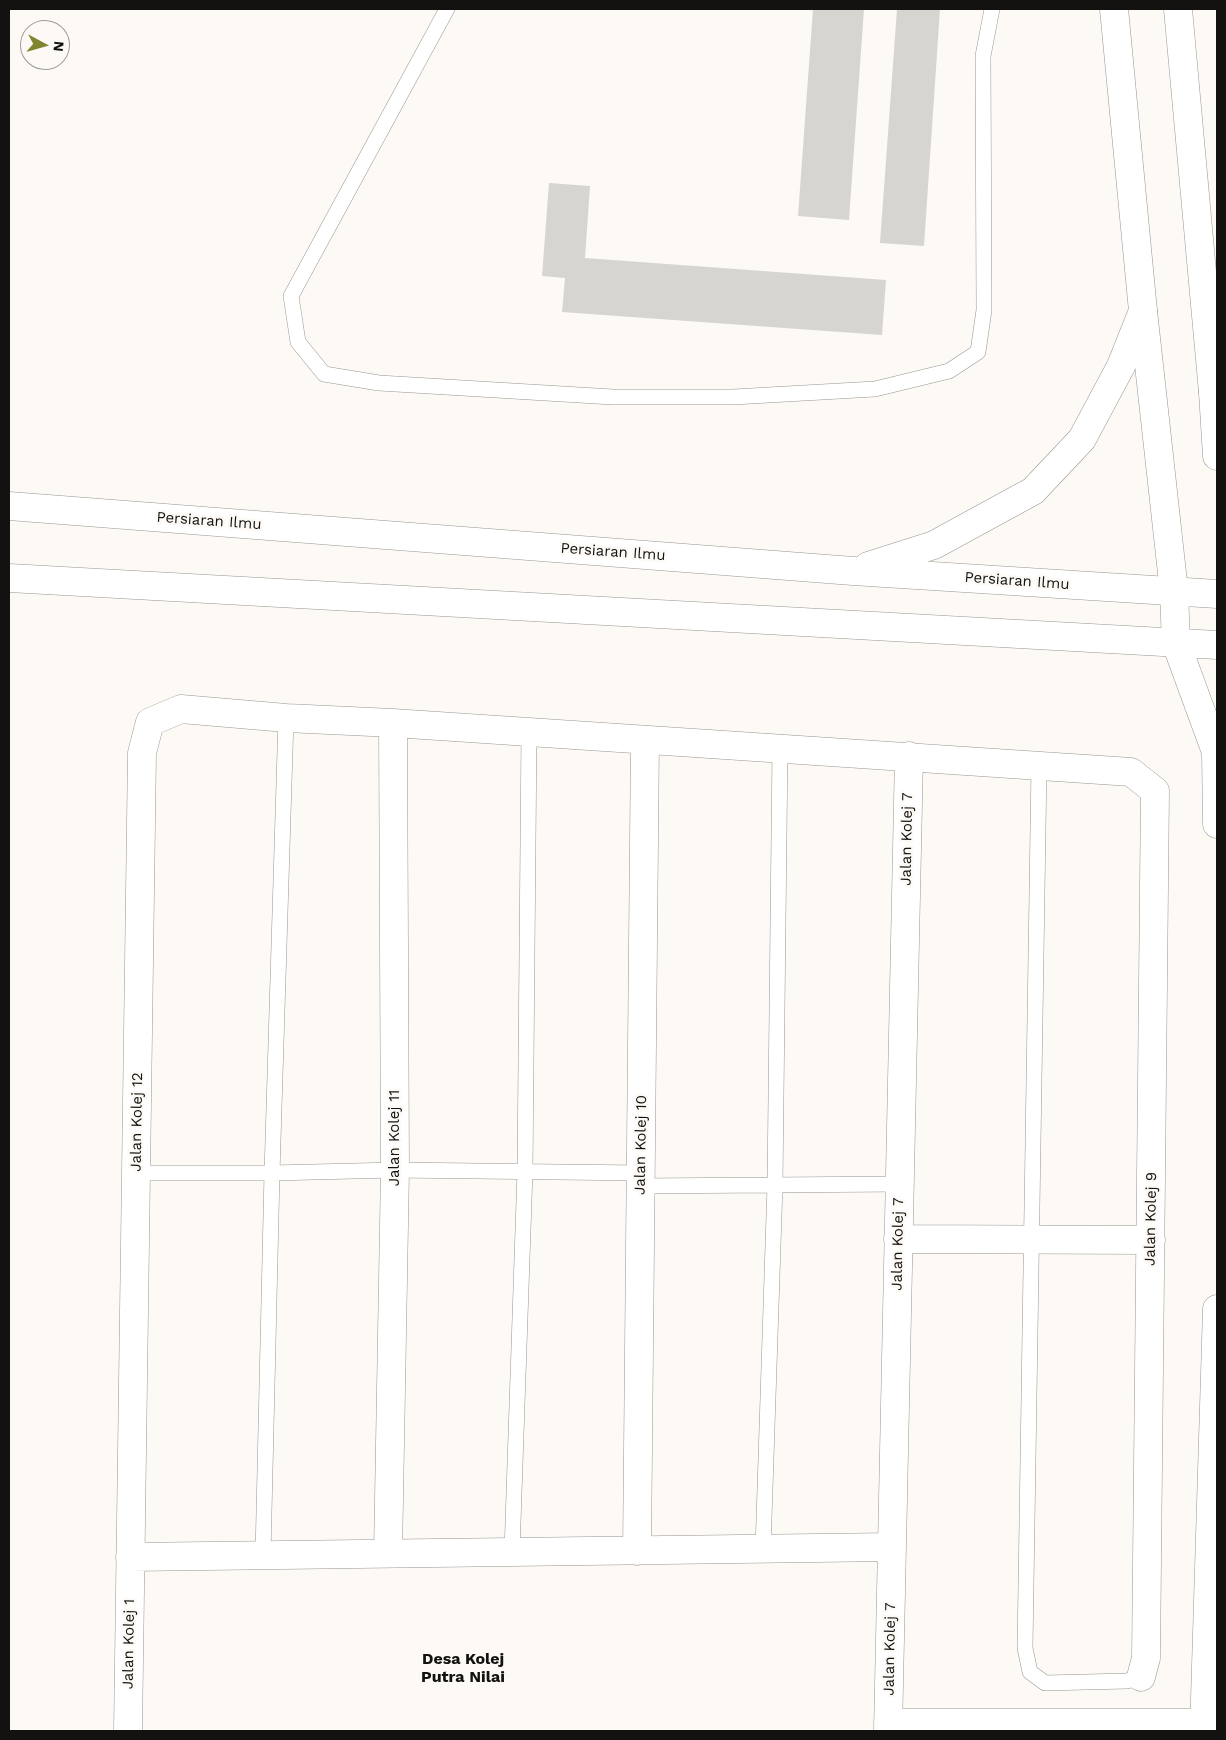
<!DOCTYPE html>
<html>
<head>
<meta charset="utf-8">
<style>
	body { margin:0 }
	#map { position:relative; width:1226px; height:1740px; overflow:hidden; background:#fdfaf6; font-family:"Work Sans",sans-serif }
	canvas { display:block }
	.frame { position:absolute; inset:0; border:10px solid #131210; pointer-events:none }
	.north { position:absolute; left:20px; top:20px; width:50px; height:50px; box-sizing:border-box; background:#fdfaf6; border:1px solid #9f9d9a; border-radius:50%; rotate:96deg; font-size:14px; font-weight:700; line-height:20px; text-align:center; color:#131210 }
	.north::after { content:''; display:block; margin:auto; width:18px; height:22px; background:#80852f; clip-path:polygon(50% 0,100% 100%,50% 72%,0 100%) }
</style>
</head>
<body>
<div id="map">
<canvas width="1226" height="1740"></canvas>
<div class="frame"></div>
<div class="north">N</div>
</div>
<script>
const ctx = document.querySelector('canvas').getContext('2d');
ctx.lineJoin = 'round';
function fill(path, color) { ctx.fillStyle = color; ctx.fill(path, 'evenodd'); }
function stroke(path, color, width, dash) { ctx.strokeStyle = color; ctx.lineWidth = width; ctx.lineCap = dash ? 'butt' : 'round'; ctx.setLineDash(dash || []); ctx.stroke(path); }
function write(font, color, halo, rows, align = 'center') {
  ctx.font = font + ' "Work Sans",sans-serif'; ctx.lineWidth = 5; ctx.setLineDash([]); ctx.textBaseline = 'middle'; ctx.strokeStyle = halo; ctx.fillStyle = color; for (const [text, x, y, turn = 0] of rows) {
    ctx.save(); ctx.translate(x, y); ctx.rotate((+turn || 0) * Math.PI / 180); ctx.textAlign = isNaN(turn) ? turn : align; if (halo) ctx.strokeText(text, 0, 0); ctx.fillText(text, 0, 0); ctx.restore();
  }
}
fill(new Path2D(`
	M813 9H864L849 220 798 216Z
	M897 9H940L924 246 880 243Z
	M549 183 590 186 585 258 886 280 882 335 562 312 565 278 542 276Z`), '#d7d5d0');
const lane = new Path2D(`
	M447 9 291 296 298 342 324 374 379 383 613 397H733L875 389 949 371 978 352 984 310 983 56 992 9
	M1039 766 1025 1648 1030 1672 1045 1683 1127 1681 1141 1677
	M136 1173H272L395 1170 641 1173
	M640 1186 899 1184
	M763 1549 775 1185 780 748
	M512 1552 525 1171 529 733
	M263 1555 272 1173 286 718`);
const street = new Path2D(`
	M1114 9 1143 311 1174 591
	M1178 9 1213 392 1217 456
	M898 1239 1151 1240
	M637 1551 645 740
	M388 1553 395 1170 393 723
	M130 1557 892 1547
	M888 1723H1204
	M128 1731 142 753 150 722 181 709 286 718 393 723 1131 772 1155 791 1146 1658 1141 1677
	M888 1731 909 756`);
const secondary = new Path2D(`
	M1213 392 1217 397
	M9 506 853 571 1217 594
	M868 566 934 545 1033 491 1082 439 1121 366 1143 311
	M9 578 1217 645
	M1174 591 1176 643 1216 752
	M1217 737 1216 752 1217 824
	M1204 1731 1217 1309`);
stroke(lane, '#989692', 16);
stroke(street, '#989692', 29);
stroke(secondary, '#989692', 29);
stroke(lane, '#fff', 15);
stroke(street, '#fff', 28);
stroke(secondary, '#fff', 28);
write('15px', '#131210', '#fdfaf6', [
	["Persiaran Ilmu",209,521,4],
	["Persiaran Ilmu",613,552,4],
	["Persiaran Ilmu",1017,581,4],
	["Jalan Kolej 7",907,839,-89],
	["Jalan Kolej 12",137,1122,-89],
	["Jalan Kolej 11",395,1138,-90],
	["Jalan Kolej 10",641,1145,-89],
	["Jalan Kolej 9",1151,1219,-89],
	["Jalan Kolej 7",898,1244,-89],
	["Jalan Kolej 1",129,1644,-89],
	["Jalan Kolej 7",890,1649,-89]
]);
write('bold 16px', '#131210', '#fdfaf6', [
	["Desa Kolej",463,1659],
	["Putra Nilai",463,1677]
]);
</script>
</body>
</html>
